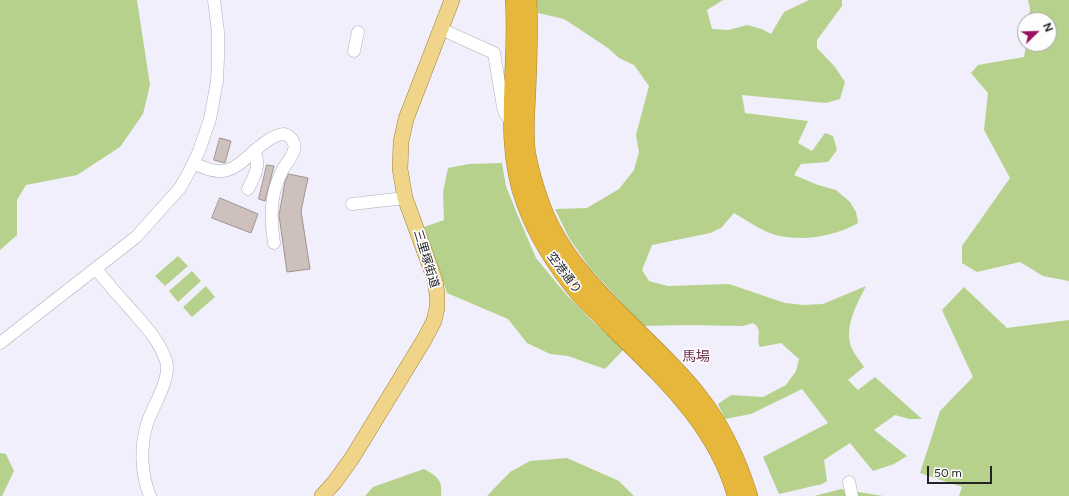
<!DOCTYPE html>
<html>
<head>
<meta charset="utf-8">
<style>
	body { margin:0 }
	#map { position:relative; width:1069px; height:496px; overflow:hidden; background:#f0effb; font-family:Figtree,sans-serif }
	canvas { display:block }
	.north { position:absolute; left:1017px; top:12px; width:40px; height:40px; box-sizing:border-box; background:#fdfdfd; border:1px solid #a6a6a8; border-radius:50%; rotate:67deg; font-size:11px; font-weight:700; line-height:16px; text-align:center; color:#242328 }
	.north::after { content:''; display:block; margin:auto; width:14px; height:18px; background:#9a1164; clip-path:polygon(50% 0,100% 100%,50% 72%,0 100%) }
	.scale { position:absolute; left:927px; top:466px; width:65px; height:18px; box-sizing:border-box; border:2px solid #242328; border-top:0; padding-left:5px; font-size:12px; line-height:14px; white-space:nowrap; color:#242328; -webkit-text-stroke:3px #fdfdfd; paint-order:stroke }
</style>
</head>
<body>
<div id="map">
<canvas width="1069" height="496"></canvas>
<div class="north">N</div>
<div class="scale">50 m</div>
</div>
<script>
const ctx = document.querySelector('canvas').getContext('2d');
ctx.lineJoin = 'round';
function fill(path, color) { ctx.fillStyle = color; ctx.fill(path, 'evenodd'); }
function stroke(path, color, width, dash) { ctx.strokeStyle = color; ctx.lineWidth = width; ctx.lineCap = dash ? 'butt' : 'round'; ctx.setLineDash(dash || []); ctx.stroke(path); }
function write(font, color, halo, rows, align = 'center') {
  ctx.font = font + ' Figtree,"Noto Sans JP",sans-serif'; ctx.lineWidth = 3.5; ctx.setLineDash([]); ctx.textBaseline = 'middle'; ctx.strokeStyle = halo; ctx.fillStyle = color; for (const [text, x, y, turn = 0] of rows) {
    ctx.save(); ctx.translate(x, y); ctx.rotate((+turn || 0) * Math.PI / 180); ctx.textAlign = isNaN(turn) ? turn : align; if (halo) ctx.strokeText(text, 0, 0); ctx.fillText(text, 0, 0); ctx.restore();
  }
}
fill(new Path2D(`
	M0 0H137L150 85 143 114 120 147 77 175 26 185 17 200V235L0 250Z
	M536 0H723L707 10 712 29 729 30 747 25 762 29 771 34 784 12 809 0H842V6L817 40V48L835 67 845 82 840 99 826 103 742 95 745 113 808 121 798 143 812 151 825 133 833 136 837 150 828 162 801 164 794 175 818 185 836 190 850 202 856 212 858 223C835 236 807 241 780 236 764 233 748 221 734 213L721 228 710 233 652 245 642 270 649 281 668 286 729 284 785 303 803 305 823 304 866 286C857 304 843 328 852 349 855 355 860 361 864 367L848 380 858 390 875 377 922 419H909L895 415 874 430 907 456 894 464 873 471 850 443 824 460 827 481 822 484 779 494 763 457 828 423 802 389 751 414 725 419 718 404 731 395 763 397 786 385 796 371 799 359 781 343 760 347C755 338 764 330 753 323L743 326 687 325 643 326 590 268 569 238 555 209 587 208 619 189 634 170 639 152 636 135 649 86 634 65 619 58 608 48 564 19 538 13Z
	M1028 0H1069V281L1043 276 1020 262 977 272 962 263V246L1010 178 984 130 988 93 971 73 978 65 1024 57 1026 44H1049V20H1029L1030 8Z
	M502 163 506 186 518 216 536 258 564 292 590 319 624 349 605 369 568 356 550 354 527 343 508 319 447 293 424 227 444 220 443 192 448 168 469 164Z
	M178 256 188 266 165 286 155 276Z
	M192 271 201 281 178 302 169 291Z
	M206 286 215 297 192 317 183 307Z
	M964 287 1007 328 1069 320V496H959L962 487 920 473 940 411 973 377 942 310Z
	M0 453 6 454 14 471 2 496H0Z
	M567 458 619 481 634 496H487L510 472 530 461Z
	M424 469C437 476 443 480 441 496H365L373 487Z
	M841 489 883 496H814Z`), '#b6d18b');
const building = new Path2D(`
	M220 138 231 141 225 163 214 160Z
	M267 165 274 166 265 201 259 199Z
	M289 174 308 178 301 211 310 269 287 272 279 215 285 182Z
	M220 198 258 214 251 233 212 218Z`);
fill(building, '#cec1bd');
stroke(building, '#9f928e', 1);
const minor = new Path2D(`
	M441 29 494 53 503 107 505 113 512 123
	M354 51 358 32
	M194 163C234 185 240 158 270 139 273 137 280 134 284 134 291 136 296 143 294 150 292 158 285 164 282 171 270 194 270 218 274 243
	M248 189C255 176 261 164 254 151
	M352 204 405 198
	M96 269C108 284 121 299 134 313 147 328 160 342 166 361 172 378 152 407 147 424 140 447 141 474 150 496
	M0 343 136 237 180 188 189 172 199 151 210 119 217 81 218 58V32L214 0
	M849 482 852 496`);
const major = new Path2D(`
	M322 496 334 483 352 458 424 340 434 321 437 308V294L435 280 405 198 400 169 401 142 406 119 452 0`);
const highway = new Path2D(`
	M514 0C519 68 501 138 525 203 538 238 557 268 581 296 591 307 603 317 613 328 663 377 717 426 736 496
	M528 0C530 31 528 62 527 94 526 114 524 135 527 154 530 169 534 184 539 198 566 281 645 329 697 394 721 424 738 460 749 496`);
stroke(minor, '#aeadb8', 13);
stroke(major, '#a28334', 16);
stroke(highway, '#a28334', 18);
stroke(minor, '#fff', 12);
stroke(major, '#f0d489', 15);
stroke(highway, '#e6b73b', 17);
write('12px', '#242328', '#fdfdfd', [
	["三里塚街道",426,259,73],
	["空港通り",564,273,53]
]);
write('14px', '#6c2b4c', '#fdfdfd', [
	["馬場",696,357]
]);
</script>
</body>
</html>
